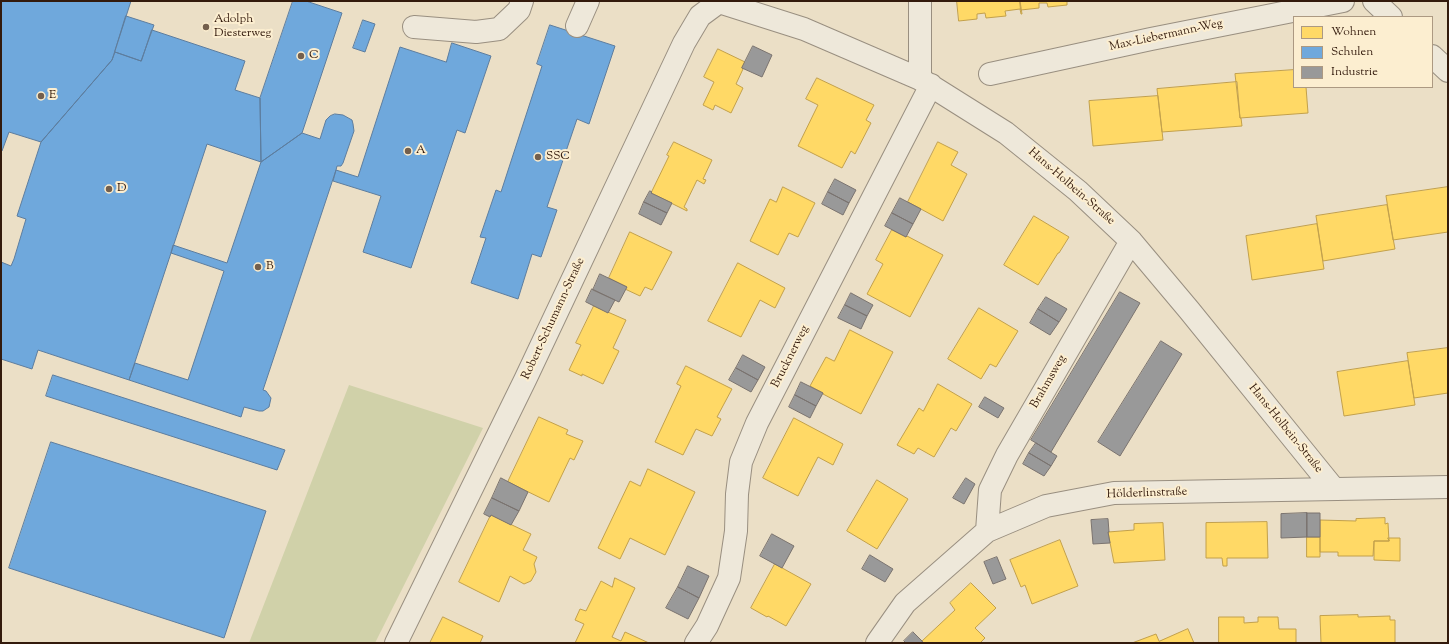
<!DOCTYPE html>
<html>
<head>
<meta charset="utf-8">
<style>
	body { margin:0 }
	#map { position:relative; width:1449px; height:644px; overflow:hidden; background:#ebdfc6; font-family:"Sorts Mill Goudy",serif }
	canvas { display:block }
	.frame { position:absolute; inset:0; border:2px solid #331a0c; pointer-events:none }
	.legend { position:absolute; left:1293px; top:16px; width:140px; height:72px; box-sizing:border-box; background:#fceed0; border:1px solid #ac9982; margin:0; padding:5px 7px; list-style:none; font-size:12px; color:#331a0c }
	.legend li { display:flex; align-items:center; gap:8px; height:20px }
	.legend b { width:20px; border:1px solid #ac9982 }
</style>
</head>
<body>
<div id="map">
<canvas width="1449" height="644"></canvas>
<div class="frame"></div>
<ul class="legend">
<li><b style="height:11px;background:#ffd966"></b>Wohnen</li>
<li><b style="height:11px;background:#6fa8dc"></b>Schulen</li>
<li><b style="height:11px;background:#999"></b>Industrie</li>
</ul>
</div>
<script>
const ctx = document.querySelector('canvas').getContext('2d');
ctx.lineJoin = 'round';
function fill(path, color) { ctx.fillStyle = color; ctx.fill(path, 'evenodd'); }
function stroke(path, color, width, dash) { ctx.strokeStyle = color; ctx.lineWidth = width; ctx.lineCap = dash ? 'butt' : 'round'; ctx.setLineDash(dash || []); ctx.stroke(path); }
function write(font, color, halo, rows, align = 'center') {
  ctx.font = font + ' "Sorts Mill Goudy",serif'; ctx.lineWidth = 4; ctx.setLineDash([]); ctx.textBaseline = 'middle'; ctx.strokeStyle = halo; ctx.fillStyle = color; for (const [text, x, y, turn = 0] of rows) {
    ctx.save(); ctx.translate(x, y); ctx.rotate((+turn || 0) * Math.PI / 180); ctx.textAlign = isNaN(turn) ? turn : align; if (halo) ctx.strokeText(text, 0, 0); ctx.fillText(text, 0, 0); ctx.restore();
  }
}
fill(new Path2D(`
	M349 385 483 428 375 643H249Z`), '#d0d1a9');
const homes = new Path2D(`
	M957 1H1020L1022 14H1021L1020 9 1005 11 1006 16 986 18 985 13 977 14V19L959 21Z
	M1020 1H1067V5L1048 7 1047 3H1039V8L1021 10Z
	M718 49 745 62 742 68 743 69 736 84 743 88 731 113 715 105 713 110 703 105 714 82 704 77Z
	M1294 70V87H1306L1308 113 1240 118 1235 74Z
	M817 78 874 105 866 120 871 123 855 154 851 151 842 168 798 146 818 105 806 99Z
	M1237 82 1240 118H1241L1242 126 1162 132 1157 89Z
	M1158 96 1163 140 1093 146 1089 101Z
	M674 142 712 160 703 179 706 180 704 184 697 180 684 207 687 209V211L651 193 669 156 667 155Z
	M938 142 958 152 951 165 967 174 943 221 908 202Z
	M783 187 815 203 798 237 789 233 778 255 750 241 770 199 776 202Z
	M1448 187V232L1393 240 1386 196Z
	M1387 205 1395 249 1323 261 1316 216Z
	M1034 216 1069 237 1059 253H1058L1038 285 1004 265Z
	M1317 224 1324 269 1252 280 1246 236Z
	M892 230 906 237 907 236 943 255 910 317 867 294 883 264 876 260Z
	M630 232 672 252 652 290 645 287 640 296 625 289 627 287 609 278Z
	M738 263 785 288 775 308 760 300 741 337 708 321Z
	M594 306 626 320 613 348 619 351 603 384 582 374V376L569 370 581 345 576 343Z
	M979 308 1018 331 996 367 990 364 981 379 948 359Z
	M850 330 893 352 861 414 823 394V393L810 386 826 357 834 361Z
	M1448 348V393L1414 398 1407 353Z
	M1408 361 1415 405 1344 416 1337 372Z
	M686 366 732 389 717 417 721 419 712 436 696 429 683 455 655 442 681 386 677 384Z
	M938 384 972 404 956 431 951 428 934 457 918 448 914 454 897 445 919 408 923 411Z
	M539 417 568 430 566 434 583 441 574 460 570 458 549 502 508 482Z
	M794 418 843 444 833 465 818 457 798 496 763 478Z
	M648 469 695 492 665 555 630 538 620 559 598 548 630 481 640 486Z
	M877 480 908 499 877 549 847 531Z
	M491 515 531 534 523 550 537 557 534 564 536 572 531 581 524 584 510 576 499 602 459 582Z
	M1385 518V524L1388 523 1389 541H1374L1373 556H1338V552H1320V520L1356 521V519Z
	M1267 522 1268 558H1227V566H1223L1222 558H1206V523Z
	M1163 523 1165 560 1114 563 1108 532 1134 530V524Z
	M1307 537H1320V557H1307Z
	M1388 538H1400V561L1374 560V541H1389Z
	M1060 540 1078 586 1032 604 1025 585 1021 587 1010 560Z
	M775 564 811 584 786 626 768 616 767 617 751 608Z
	M615 578 635 588 612 637 621 641 625 632 649 643H575L584 624 575 620 580 609 586 611 601 581 612 587Z
	M971 583 996 608 975 628 985 638 980 643H923L922 641 955 610 950 603Z
	M1358 615V617L1390 616V620H1395V643H1321L1320 616Z
	M443 617 483 636 480 643H430Z
	M1219 617H1244V623L1258 622V617H1278L1279 629H1296V643H1219Z
	M1188 629 1194 643H1132L1156 634 1159 641Z`);
fill(homes, '#ffd966');
stroke(homes, '#c2a04b', 1);
const schools = new Path2D(`
	M1 1H131L112 60 41 142 9 132 2 151H1Z
	M293 1H306L342 13 302 133 261 162 260 98Z
	M126 16 154 25 141 61 115 52Z
	M363 20 375 24 365 52 353 48Z
	M550 25 615 46 589 124 577 119 547 207 557 210 541 257 532 254 518 299 471 283 486 238 480 237 496 190 501 192 542 66 537 64Z
	M152 30 245 61 235 90 260 98 261 162 207 144 129 380 38 350 32 369 1 359V262L11 266 14 259 26 219 17 216 41 142 112 60 115 52 141 61Z
	M452 43 491 56 465 133 457 130 411 268 363 252 381 196 333 181 336 170 358 177 400 47 446 62Z
	M335 114 343 115 352 120 353 124 354 131 343 163 341 166H337L336 170 263 390 266 391 271 398 269 407 263 411H259L244 407 241 417 129 380 135 363 188 380 224 271 171 253 173 245 227 263 261 162 302 133 320 139 326 120 330 116Z
	M53 375 285 450 277 470 46 396Z
	M51 442 266 511 224 638 9 568Z`);
fill(schools, '#6fa8dc');
stroke(schools, '#5d7d9e', 1);
const industry = new Path2D(`
	M753 46 772 55 762 77 742 68Z
	M835 179 856 190 849 203 828 192Z
	M650 191 652 192 651 193 672 203 667 213 644 202Z
	M828 192 849 203 843 215 822 204Z
	M900 198 921 209 913 224 892 213Z
	M644 202 667 213 661 225 639 214Z
	M892 213 913 224 906 237 885 226Z
	M600 274 627 287 619 302 593 290Z
	M592 289 615 300 608 313 586 302Z
	M1120 292 1140 303 1051 452 1031 440Z
	M851 293 873 305 867 316 845 305Z
	M1046 297 1067 309 1059 322 1038 309Z
	M845 305 867 316 861 329 838 318Z
	M1038 309 1059 322 1050 335 1030 323Z
	M1161 341 1182 354 1120 456 1098 442Z
	M743 355 765 367 758 380 736 368Z
	M736 368 758 380 751 392 729 380Z
	M801 382 823 393 816 406 795 395Z
	M795 395 816 406 810 418 789 407Z
	M985 397 1004 408 998 418 979 407Z
	M1036 443 1057 456 1051 466 1029 453Z
	M1029 453 1051 466 1044 476 1023 464Z
	M501 478 528 492 519 511 492 498Z
	M966 478 975 484 964 504 953 498Z
	M492 498 519 511 511 525 491 515 490 517 484 514Z
	M1307 513H1320V537H1307Z
	M1307 513V537L1281 538V514Z
	M1108 519 1109 532H1108L1110 543 1093 544 1091 520Z
	M772 534 794 546 782 568 760 556Z
	M870 555 893 569 885 582 862 569Z
	M997 557 1006 579 993 584 984 562Z
	M688 566 709 576 699 598 678 587Z
	M678 587 699 598 688 619 666 608Z
	M913 632 922 641 923 643H906L904 641Z`);
fill(industry, '#999');
stroke(industry, '#7a736f', 1);
const minor = new Path2D(`
	M716 1 804 29 920 79 1006 133 1078 191 1131 241 1189 310 1334 489
	M1374 1 1391 17
	M577 26 588 1
	M414 27 476 32 499 29 519 10 522 1
	M1432 56 1448 71
	M990 74 1151 39 1343 1
	M920 79V1
	M987 531 990 490 1007 455 1131 241
	M396 643 525 380 684 43 700 16 719 2
	M696 643 707 626 729 578 736 531 737 494 741 462 757 423 931 85
	M877 643 905 603 987 531 1046 506 1114 493 1448 487`);
stroke(minor, '#998f80', 24);
stroke(minor, '#eee8da', 22);
for (const [x, y, r, color] of [
	[206,27,4,"#735f4d"],
	[301,56,4,"#735f4d"],
	[41,96,4,"#735f4d"],
	[408,151,4,"#735f4d"],
	[538,157,4,"#735f4d"],
	[109,189,4,"#735f4d"],
	[258,267,4,"#735f4d"]
]) { const dot = new Path2D(); dot.arc(x, y, r, 0, 2 * Math.PI); ctx.fillStyle = color; ctx.fill(dot); stroke(dot, '#fceed0', 1.5); }
write('12px', '#331a0c', '#fceed0', [
	["Adolph",214,20],
	["Diesterweg",214,34],
	["C",309,56],
	["E",49,96],
	["A",416,151],
	["SSC",546,157],
	["D",117,189],
	["B",266,267]
], 'left');
write('12px', '#331a0c', '#fceed0', [
	["Max-Liebermann-Weg",1166,36,-12],
	["Hans-Holbein-Straße",1071,187,41],
	["Robert-Schumann-Straße",554,319,-65],
	["Brucknerweg",791,357,-63],
	["Brahmsweg",1049,382,-60],
	["Hans-Holbein-Straße",1285,429,51],
	["Hölderlinstraße",1147,494,-2]
]);
</script>
</body>
</html>
